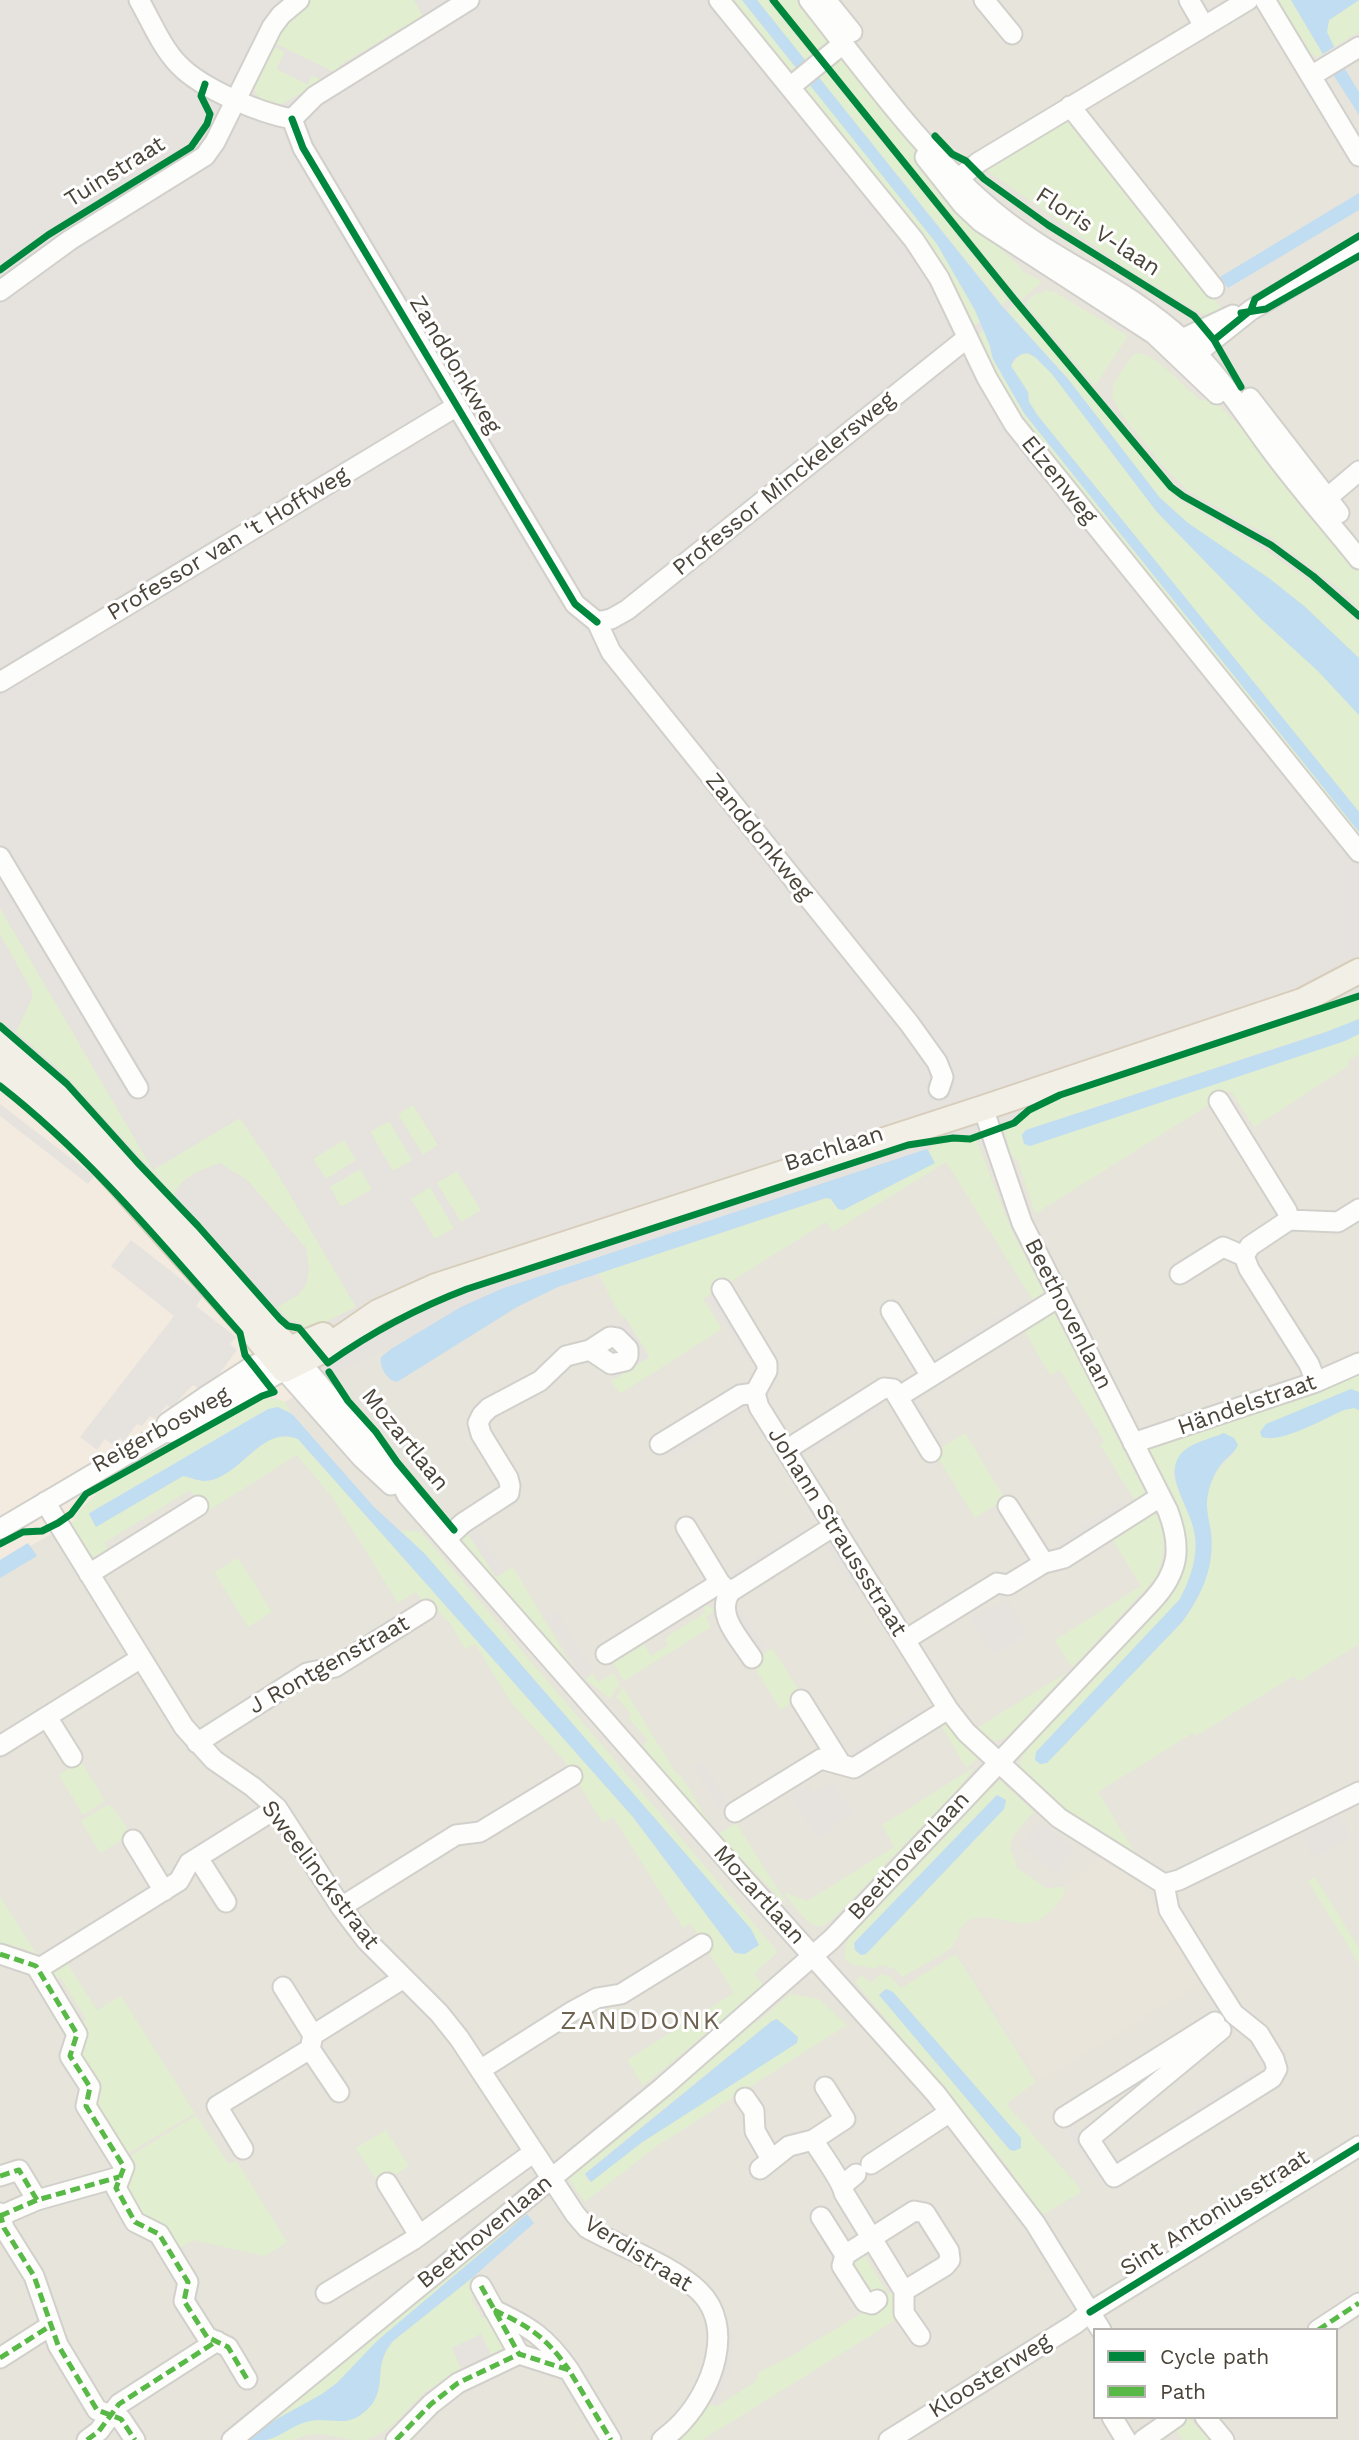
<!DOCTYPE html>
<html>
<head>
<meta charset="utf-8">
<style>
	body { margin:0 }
	#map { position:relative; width:1359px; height:2440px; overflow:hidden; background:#f4f2ee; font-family:"Work Sans",sans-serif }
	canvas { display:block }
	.legend { position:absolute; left:1093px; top:2328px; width:245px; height:91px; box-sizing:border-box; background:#fff; border:2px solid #b7b4b0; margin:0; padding:9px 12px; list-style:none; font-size:21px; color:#4b4439 }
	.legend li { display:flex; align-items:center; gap:14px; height:35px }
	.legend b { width:35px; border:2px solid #b7b4b0 }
</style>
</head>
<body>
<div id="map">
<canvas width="1359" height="2440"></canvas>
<ul class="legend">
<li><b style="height:9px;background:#00873e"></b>Cycle path</li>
<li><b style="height:9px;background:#58b947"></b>Path</li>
</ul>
</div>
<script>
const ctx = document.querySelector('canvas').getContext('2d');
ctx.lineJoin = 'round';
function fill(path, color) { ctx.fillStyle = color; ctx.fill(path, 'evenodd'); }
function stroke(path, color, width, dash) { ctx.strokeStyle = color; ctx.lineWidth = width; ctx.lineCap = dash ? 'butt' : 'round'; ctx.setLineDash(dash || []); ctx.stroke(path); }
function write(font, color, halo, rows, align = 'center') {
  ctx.font = font + ' "Work Sans",sans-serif'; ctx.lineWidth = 6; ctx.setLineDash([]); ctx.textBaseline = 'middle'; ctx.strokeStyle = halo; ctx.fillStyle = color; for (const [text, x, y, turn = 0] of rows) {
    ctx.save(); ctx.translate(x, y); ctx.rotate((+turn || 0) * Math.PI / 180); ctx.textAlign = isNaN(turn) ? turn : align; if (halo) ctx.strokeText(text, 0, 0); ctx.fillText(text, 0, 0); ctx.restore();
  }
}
fill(new Path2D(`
	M677 0H1359V902Z
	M1359 953V2440H0V1520L244 1368ZM1095 2330H1336V2417H1095Z`), '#e7e4dc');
fill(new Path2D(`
	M0 1081 43 1114 295 1396 0 1563Z`), '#f3ebdf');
fill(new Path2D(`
	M0 0H741L1018 347 1359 801V1009L940 1151 568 1265 344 1368 295 1396 43 1114 0 1081Z`), '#e6e2de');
fill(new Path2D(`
	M1097 1857 1141 1883 1202 1982 1039 2081 954 1945 957 1935 967 1922 980 1917 1016 1924 1040 1920 1057 1905 1070 1882 1086 1872Z`), '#eae5da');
fill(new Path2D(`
	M311 0H414L425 19 411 28 405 26 339 66 336 73 272 42 295 10Z
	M734 0H742L799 72 796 75 788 74 764 44 765 39Z
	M757 0H767L815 59 808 64Z
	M777 0H799L830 38V45L820 54Z
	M1278 0H1291L1323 54 1317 57 1311 54Z
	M1359 0V32L1334 47 1327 32 1329 20Z
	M271 45 285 52 277 69 307 84 312 75 320 79 321 82 282 104 265 102 256 94 253 82Z
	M844 56 897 121 925 165 960 209 991 241 1022 268 1021 270 1042 282 1021 300 828 64 832 60Z
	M823 68 1008 299 1002 305 816 74Z
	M807 81 937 244 981 321 971 329 886 197 888 191 851 145 846 146 804 92 803 84Z
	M1066 112 1222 309 1212 319C1131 275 1057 219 982 167Z
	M1046 289 1051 292 1053 291 1128 336 1095 386 1027 306 1026 302 1038 292 1040 295Z
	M1014 305 1175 497 1265 550 1318 587 1359 622V659L1304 606 1188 523 1160 498 1068 379 1007 311Z
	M984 329 993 359 1024 413 1359 832V842L1019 418 975 338Z
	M1027 353 1035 357 1052 374 1157 512 1261 619 1318 671 1359 715V812L1038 416 1029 402 1028 392 1011 366 1019 355Z
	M1138 353C1159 355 1184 389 1202 401L1211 398 1253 439 1359 568V609L1345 593 1268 535 1189 492 1162 465 1121 414 1112 396 1114 383 1132 356Z
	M0 908 153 1170 240 1118 276 1171 356 1307 307 1331 302 1324 288 1320 277 1307 298 1295 306 1285 309 1270 306 1248 247 1180 220 1163C201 1170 182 1176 174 1195L62 1072 16 1032 32 998V991L0 935Z
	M1359 999V1019L1349 1024 1026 1130 1023 1132 1345 1041 1359 1034V1054L1347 1062 1349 1066 1254 1127 1231 1091 1035 1214 1018 1161 1011 1155 1004 1130 1017 1125 1031 1112 1062 1097Z
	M413 1105 438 1145 423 1155 398 1114Z
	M389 1121 412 1160 393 1171 370 1132Z
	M976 1139 1011 1229 1044 1293 1034 1302 946 1162 833 1232 826 1222 703 1299 722 1329 620 1394 611 1381 649 1356 626 1319 618 1312 598 1273 827 1198 831 1199 838 1209 843 1210 934 1163 929 1150 934 1142H968Z
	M344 1140 356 1160 326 1179 313 1159Z
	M360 1169 372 1189 341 1207 330 1187Z
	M457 1171 481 1210 461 1222 437 1183Z
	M430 1187 454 1228 435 1239 411 1199Z
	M1054 1312 1145 1492 1143 1497 1136 1502 1100 1445 1104 1441 1060 1370 1050 1375 1023 1329Z
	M1359 1374V1644L1298 1682 1294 1676 1196 1736 1193 1733 1098 1792 1138 1858C1113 1842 1025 1791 1020 1763L1023 1754 1031 1745 1030 1744 1167 1599C1209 1546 1172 1498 1146 1447ZM1235 1452C1216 1468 1204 1489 1207 1514 1209 1527 1212 1539 1211 1552 1210 1578 1197 1602 1182 1622L1047 1763 1180 1599C1194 1573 1201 1543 1190 1515 1185 1501 1177 1489 1173 1474L1179 1456Z
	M267 1397 284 1401 292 1414 284 1409H268L89 1513 96 1526 183 1476C190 1477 198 1481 205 1481 240 1479 262 1423 298 1439L633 1817 735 1953 751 1929 424 1553 400 1530 421 1532 778 1952 754 1974 764 1985 643 2086 627 2060 734 1993 691 1924 683 1928 613 1817 603 1823 562 1758 512 1704 475 1644 465 1649 450 1623 435 1609 430 1612 416 1592 398 1603 332 1497 297 1455 205 1513 190 1490 104 1543 108 1550 96 1557 87 1553 71 1527C75 1515 85 1503 96 1495L94 1492Z
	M965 1433 1005 1499 975 1518 934 1452Z
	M1156 1512C1166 1536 1167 1555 1155 1579L1072 1668 1055 1640 1141 1586 1112 1539Z
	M467 1533 496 1577 513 1567 579 1678 457 1540Z
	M238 1558 272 1612 248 1627 214 1572Z
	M701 1604 709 1606 714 1611 706 1617 711 1627 624 1681 612 1662 643 1643 651 1656 668 1645 665 1638 706 1612Z
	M772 1648 803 1696 781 1710 751 1662Z
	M1069 1671 1005 1739 991 1741 977 1728Z
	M614 1673 620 1683 610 1699 585 1679 593 1674 598 1682Z
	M623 1687 676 1773 681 1776 715 1832 665 1776 643 1745 648 1740 628 1718 631 1714 616 1697Z
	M948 1721 979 1758 966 1768 941 1725Z
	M81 1761 105 1801 83 1815 59 1775Z
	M976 1766 961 1786 832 1920C828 1922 826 1925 822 1926 809 1930 791 1902 784 1892L807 1901 894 1847 882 1825Z
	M1000 1780 1034 1812C1026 1821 1007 1838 1011 1851 1013 1858 1017 1859 1016 1867L1046 1888 1066 1887C1064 1897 1059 1903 1052 1910 1022 1940 998 1908 970 1920 958 1926 960 1938 953 1946 943 1956 915 1969 902 1977L895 1969 881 1965 875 1969 851 1964 844 1957 848 1936 983 1794ZM997 1795 1006 1800V1805L861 1955 855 1950 854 1943Z
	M107 1805 113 1807 131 1835 100 1853 81 1821Z
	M736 1823 789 1907 717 1835Z
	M1315 1877 1359 1948V1964L1308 1881Z
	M0 1896 40 1960 23 1948 0 1945Z
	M956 1954 1036 2082 1006 2104 1080 2188V2193L1042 2215 1004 2162 855 1982 862 1975 870 1983 881 1974 891 1977 901 1988ZM886 1989 893 1992 1022 2141 1010 2150 880 1996Z
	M67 1963 97 2010 121 1996 195 2113 124 2156 92 2104 77 2056 78 2025 86 2019 60 1977 51 1982 47 1975Z
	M790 1994 819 1999 847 2025 657 2146 585 2202 568 2178 576 2170 575 2169 754 2021 756 2023ZM772 2021 641 2143 591 2182 587 2180 585 2173Z
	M196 2115 229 2164 236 2160 287 2242 265 2256 193 2240 175 2251 136 2217 124 2196 134 2172 126 2159Z
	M386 2130 409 2166 379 2184 356 2148Z
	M520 2208 527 2214 377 2341 337 2383 322 2394 268 2424 249 2440H236Z
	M861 2249 888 2294 896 2289 899 2318 702 2440H675L706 2401 716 2407 755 2382 759 2372 791 2356 880 2302 871 2300 846 2264Z
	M472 2278 480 2292 471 2298 482 2318 492 2314 507 2345 499 2355 491 2354 481 2334 452 2348 461 2368 424 2393 394 2424 376 2436 365 2440H355L322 2434 306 2435 294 2440H267C282 2432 296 2422 313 2420 336 2417 357 2426 373 2402 386 2382 373 2365 393 2341Z
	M1185 2417H1188L1210 2440H1183L1172 2424Z`), '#e1eecf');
fill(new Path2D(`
	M281 60 312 75 308 84 277 69Z
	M51 762 134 902 61 946 0 845V794Z
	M794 924 850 989 913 1093 862 1110 832 1061 822 1067 792 1015 798 1011 778 985 768 942Z
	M0 1104 94 1176 88 1184 0 1116Z
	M851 1105 856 1114 783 1138 780 1128Z
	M671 1115 710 1182 452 1273 438 1250 494 1217 481 1194 528 1166 545 1193Z
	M388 1190 438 1267 429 1270 415 1249 367 1276H362L331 1225Z
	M131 1240 203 1296 196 1306 236 1337 230 1344 237 1350 211 1385 207 1382 201 1390 193 1385 171 1408 167 1405 155 1419 150 1416 142 1426 137 1424 124 1441 120 1438 114 1446 105 1439 97 1450 80 1437 174 1316 111 1266Z
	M718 1294 756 1355 748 1361 709 1299Z
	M1025 1300 1030 1308 944 1361 940 1353Z
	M626 1319 649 1357 614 1379 611 1373 637 1356 618 1324Z
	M916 1397 943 1442 935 1447 907 1402Z
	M743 1400 749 1409 670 1458 664 1449Z
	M875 1400 880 1409 812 1452 806 1443Z
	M1122 1502 1127 1511 1061 1552 1056 1543Z
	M802 1529 807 1537 735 1582 730 1573Z
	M478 1531 504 1572 496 1577 470 1536Z
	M835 1539 864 1586 855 1591 826 1545Z
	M1007 1600 1028 1633 993 1655 969 1619 986 1608 999 1606Z
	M740 1608 765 1648 757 1653 731 1613Z
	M556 1611 592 1670 583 1676 547 1617Z
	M923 1706 928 1714 857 1759 852 1751Z
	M703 1763 728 1803 720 1809 695 1768Z
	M832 1782 853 1815 817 1837 791 1795 808 1785 814 1794Z
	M1337 1814 1351 1837 1315 1859 1299 1832Z
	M1039 1821 1074 1847 1056 1873 1020 1846Z
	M1256 2070 1261 2079 1196 2119 1191 2111Z
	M1070 2117 1105 2173 1097 2178 1062 2122Z
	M735 2331 731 2371 716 2403 708 2399 723 2369 726 2358V2332Z
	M481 2334 491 2354 461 2368 452 2348Z`), '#e6e3df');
fill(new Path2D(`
	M742 0H757L1001 305 1068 379 1160 498 1188 523 1270 579 1304 606 1359 658V715L1318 671 1261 619 1157 512 1052 374 1035 357 1027 353C1019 355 1014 357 1011 366L1028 392 1029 402 1038 416 1359 812V832L1024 413 993 359 990 346 975 310 937 244Z
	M1291 0H1359L1329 20 1327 32 1334 47 1323 54Z
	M1340 61 1359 92V115L1329 68Z
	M1359 193V210L1228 288 1220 277Z
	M1359 1019V1034L1345 1041 1030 1146 1024 1144 1022 1135 1026 1130 1326 1032Z
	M927 1149 935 1163 843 1210 838 1209 831 1199 826 1198 558 1287 517 1307 397 1382C387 1380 379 1367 381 1357L391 1349 461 1307 501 1289Z
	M1351 1389 1359 1392V1410L1354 1408 1344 1410C1325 1418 1281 1444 1262 1437L1260 1432 1266 1424Z
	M278 1407 292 1414 374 1507 424 1553 751 1929 759 1945 745 1954 735 1953 633 1817 298 1439C262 1423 240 1479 205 1481 198 1481 190 1477 183 1476L96 1527 89 1514 93 1511 268 1409Z
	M1224 1433 1234 1438 1238 1445C1235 1452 1230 1455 1224 1461 1216 1469 1210 1483 1208 1494 1205 1507 1209 1519 1211 1532 1215 1566 1202 1595 1182 1622L1047 1763 1040 1764 1035 1760 1036 1752 1180 1599C1190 1579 1198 1559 1195 1536 1192 1509 1163 1477 1180 1455 1189 1443 1210 1439 1224 1433Z
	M28 1543 37 1556 0 1578V1560Z
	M997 1795 1006 1800 1004 1809 866 1954 861 1955 855 1950 854 1943Z
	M886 1989 893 1992 1021 2138V2148L1014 2151 1010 2150 879 1995Z
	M777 2019 798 2037 797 2043 641 2143 591 2182 585 2174 772 2021Z
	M527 2214 534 2223 472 2278 393 2341C373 2365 386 2380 374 2401 370 2408 361 2416 353 2419 340 2424 324 2418 310 2421 294 2424 281 2437 266 2440 261 2440 254 2440 249 2440L268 2424 322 2394 337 2383 377 2341Z`), '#c0ddf1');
const minor = new Path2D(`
	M139 0C151 21 162 48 179 65 202 89 260 113 292 119L315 96 469 0
	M719 0 914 240 939 278 987 378 1014 424 1359 852
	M809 0C868 75 927 158 1002 218 1059 263 1130 290 1183 340 1214 369 1238 404 1263 439 1292 480 1327 519 1359 559
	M826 0 852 32
	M984 0 1012 34
	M1189 0 1204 26
	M1265 0 1359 156
	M1311 76 1359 47
	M790 87 844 43
	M1070 106 1214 288
	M292 119 303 148 575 604 597 622 611 652 909 1023 937 1062 943 1077 939 1089
	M925 157 963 205 981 222 1154 334 1217 394
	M949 186 979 162 1248 0
	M0 291 70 240 205 156 215 142 272 27 281 15 299 0
	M1173 347 1182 339 1233 315
	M1188 360 1251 310 1359 246
	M1250 398 1339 513
	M1327 498 1359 471
	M597 622 611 619 627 610 967 338
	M0 682 457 406
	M0 857 138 1088
	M1219 1101 1287 1211 1289 1220
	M1289 1220 1250 1246 1244 1256 1249 1269 1309 1364 1316 1382
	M1289 1220 1338 1222 1359 1209
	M1180 1274 1223 1247 1244 1256
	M722 1289 767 1364V1371L755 1393 759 1407 948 1709 966 1732 1059 1818 1164 1884 1179 1880 1359 1792
	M891 1311 931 1376
	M898 1397 1059 1297
	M163 1433 167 1423 205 1397 253 1366 289 1349 399 1478 407 1495 742 1877 936 2094 1035 2223 1101 2330
	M1133 1443 1316 1382 1359 1363
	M660 1444 740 1395 755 1393
	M786 1450 884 1388 893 1389 931 1452
	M45 1502 184 1727 214 1760 253 1787 277 1808 341 1907 366 1940 439 2013 459 2038 575 2214 587 2228C621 2247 672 2265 699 2291 736 2327 712 2390 682 2422 676 2429 669 2434 662 2440
	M1008 1506 1044 1563
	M686 1527 720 1583 730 1592 834 1526
	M0 1529 163 1433 174 1432 284 1370 361 1457 391 1485
	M447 1538 463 1523 509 1493 510 1486 508 1478 481 1434 478 1423 482 1415 489 1408 540 1381 566 1356 590 1350 610 1337 617 1338 628 1349V1356L625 1361 611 1364 590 1350
	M89 1574 198 1506
	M730 1592C715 1615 740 1639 752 1658
	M905 1640 997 1583 1008 1585 1044 1563 1064 1558 1160 1497
	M606 1654 720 1583
	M801 1700 841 1764
	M47 1717 72 1757
	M197 1743 307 1673 335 1667 426 1610
	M0 1746 141 1658
	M735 1812 821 1759 854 1768 948 1709
	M133 1840 164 1891
	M198 1858 226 1902
	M1164 1884 1169 1910 1211 1978 1234 2014 1259 2034 1274 2059 1277 2069 1272 2078 1114 2177 1089 2139 1221 2030
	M341 1907 456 1835 480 1832 572 1776
	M0 1954 36 1966 77 2034 70 2056 90 2087 86 2106 124 2167 116 2188 135 2222 159 2234 188 2282 184 2301 207 2337 228 2347 247 2379
	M38 1969 179 1881 189 1863 277 1808
	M283 1987 313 2035
	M310 2049 339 2092
	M480 2070 573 2011 597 1998 621 1994 702 1944
	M745 2098 754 2111 755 2131 771 2159
	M1064 2117 1215 2022
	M813 2140C821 2153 842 2181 844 2193L904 2291V2313L920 2336
	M243 2149 217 2106 310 2049 313 2035 404 1978
	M871 2164 950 2112
	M760 2169 789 2146 813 2140 845 2119 825 2087
	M0 2176 19 2170 37 2200
	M387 2183 419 2235
	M843 2185 856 2174
	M0 2213 4 2228 34 2276 58 2345 97 2410 121 2419 135 2440
	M0 2216 37 2200 119 2177
	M821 2217 845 2255
	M481 2286 519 2354 569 2370 611 2440
	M326 2293 413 2240 534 2152
	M877 2300 872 2304 865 2302 842 2266 845 2255 914 2211 925 2213 949 2251 950 2260 945 2266 904 2291
	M494 2310C530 2327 546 2337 569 2370
	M1318 2330 1359 2303
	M0 2358 50 2326
	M1112 2417 1126 2440
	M1205 2417 1224 2440
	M87 2440 99 2431 119 2404 217 2341
	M232 2440 663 2087 832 1939 1152 1601C1179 1572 1182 1548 1168 1511L1022 1223 983 1108
	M396 2440 431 2404 458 2383 519 2354
	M889 2440 1075 2324 1090 2312 1359 2146
	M1143 2440 1176 2417`);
const major = new Path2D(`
	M0 1042 80 1114 289 1349 323 1335
	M0 1069 91 1152 247 1326 284 1370 320 1352 378 1312 436 1286 983 1108 1302 1001 1359 971`);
stroke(minor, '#d2d0cb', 23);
stroke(major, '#d6cebb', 28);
stroke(minor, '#fdfdfc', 19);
stroke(major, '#f2efe6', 24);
stroke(new Path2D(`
	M0 1954 36 1966 77 2034 70 2056 90 2087 86 2106 124 2167 116 2188 135 2222 159 2234 188 2282 184 2301 207 2337 228 2347 247 2379
	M0 2176 19 2170 37 2200
	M0 2213 4 2228 34 2276 58 2345 97 2410 121 2419 135 2440
	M0 2216 37 2200 119 2177
	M481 2286 519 2354 569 2370 611 2440
	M494 2310C530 2327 546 2337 569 2370
	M1318 2330 1359 2303
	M0 2358 50 2326
	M87 2440 99 2431 119 2404 217 2341
	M396 2440 431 2404 458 2383 519 2354`), '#58b947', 5, [10, 5]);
stroke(new Path2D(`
	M773 0 1014 299 1171 487 1183 496 1271 545 1313 576 1359 616
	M292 119 303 148 575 604 597 622
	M935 136 952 154 966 161 984 179 1048 225 1194 316 1214 340 1241 387
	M0 270 48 235 191 147 207 124 210 114 201 96 205 84
	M1241 313 1266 309 1359 256
	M1214 340 1251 310 1255 299 1359 236
	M0 1026 67 1084 137 1162 198 1226 280 1319 288 1326 299 1328 328 1363C372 1332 417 1308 467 1289L908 1145 953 1138 970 1139 1014 1123 1029 1110 1060 1095 1359 996
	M0 1086C91 1157 164 1247 240 1333L245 1355 274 1392 262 1396 86 1494 71 1514 58 1523 42 1531 23 1532 0 1544
	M329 1372 348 1401 376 1432 397 1462 454 1530
	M1090 2312 1359 2146`), '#00873e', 7);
write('23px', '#4b4439', '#fff', [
	["Tuinstraat",115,172,-32],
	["Floris V-laan",1098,232,33],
	["Zanddonkweg",455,365,59],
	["Elzenweg",1059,480,51],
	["Professor Minckelersweg",784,484,-39],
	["Professor van 't Hoffweg",228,544,-31],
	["Zanddonkweg",759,837,51],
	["Bachlaan",834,1149,-18],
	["Beethovenlaan",1068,1314,63],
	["Händelstraat",1247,1405,-19],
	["Reigerbosweg",161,1430,-29],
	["Mozartlaan",405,1440,51],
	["Johann Straussstraat",837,1532,58],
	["J Rontgenstraat",329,1665,-29],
	["Beethovenlaan",909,1856,-47],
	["Sweelinckstraat",320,1875,53],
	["Mozartlaan",759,1895,48],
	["Sint Antoniusstraat",1215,2213,-32],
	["Beethovenlaan",485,2232,-39],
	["Verdistraat",638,2254,32],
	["Kloosterweg",990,2376,-32]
]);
ctx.letterSpacing = '2px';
write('26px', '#6e6250', '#fff', [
	["ZANDDONK",641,2021]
]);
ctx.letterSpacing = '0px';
</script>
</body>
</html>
